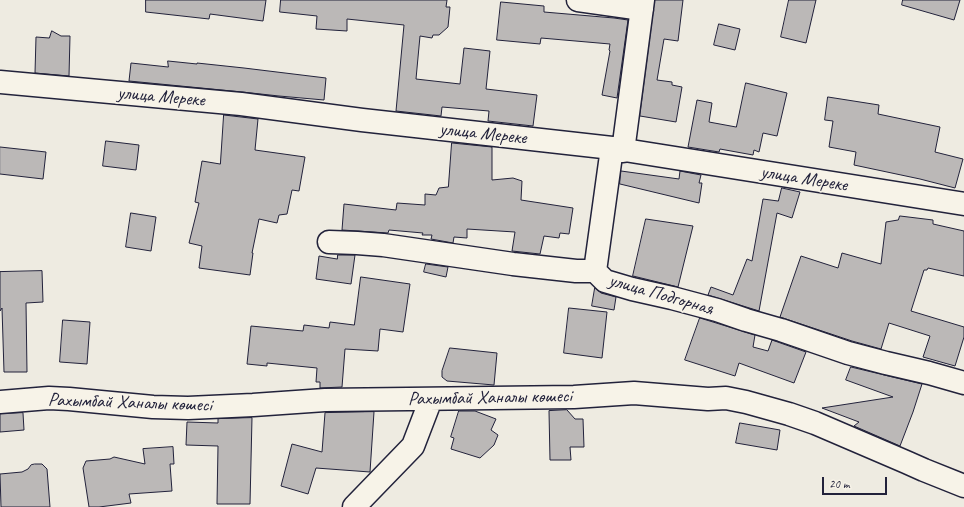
<!DOCTYPE html>
<html>
<head>
<meta charset="utf-8">
<style>
	body { margin:0 }
	#map { position:relative; width:964px; height:507px; overflow:hidden; background:#eeebe1; font-family:Caveat,sans-serif }
	canvas { display:block }
	.scale { position:absolute; left:822px; top:477px; width:65px; height:18px; box-sizing:border-box; border:2px solid #22223b; border-top:0; padding-left:5px; font-size:12px; line-height:14px; white-space:nowrap; color:#22223b; -webkit-text-stroke:3px #f7f3e8; paint-order:stroke }
</style>
</head>
<body>
<div id="map">
<canvas width="964" height="507"></canvas>
<div class="scale">20 m</div>
</div>
<script>
const ctx = document.querySelector('canvas').getContext('2d');
ctx.lineJoin = 'round';
function fill(path, color) { ctx.fillStyle = color; ctx.fill(path, 'evenodd'); }
function stroke(path, color, width, dash) { ctx.strokeStyle = color; ctx.lineWidth = width; ctx.lineCap = dash ? 'butt' : 'round'; ctx.setLineDash(dash || []); ctx.stroke(path); }
function write(font, color, halo, rows, align = 'center') {
  ctx.font = font + ' Caveat,sans-serif'; ctx.lineWidth = 3.5; ctx.setLineDash([]); ctx.textBaseline = 'middle'; ctx.strokeStyle = halo; ctx.fillStyle = color; for (const [text, x, y, turn = 0] of rows) {
    ctx.save(); ctx.translate(x, y); ctx.rotate((+turn || 0) * Math.PI / 180); ctx.textAlign = isNaN(turn) ? turn : align; if (halo) ctx.strokeText(text, 0, 0); ctx.fillText(text, 0, 0); ctx.restore();
  }
}
const building = new Path2D(`
	M146 0H266L263 21 210 14 209 19 146 12Z
	M281 0H447L446 7H450L448 27 439 35H433L432 38 420 36 416 79 460 84 464 48 490 51 486 89 537 95 533 126 488 121 489 111 442 107 441 116 396 111 404 25 347 19V31L316 29 317 16 280 12Z
	M655 0H683L678 41 664 39 657 80 672 82V85L682 87 676 122 640 116Z
	M789 0H816L806 43 781 37Z
	M903 0H960L954 20 902 5Z
	M501 2 544 6V12L614 18 628 20 617 98 602 95 610 51 609 50 610 44 541 38 540 44 497 40Z
	M719 24 740 29 735 50 714 45Z
	M52 31 61 36H70L69 76 35 73 36 37 49 38Z
	M168 61 197 64V63L244 68 326 78 324 100 279 96 242 92 129 81 131 63 168 67Z
	M746 83 787 93 777 136 763 133 759 152 754 150 753 155 720 149 719 152 688 147 697 100 712 103 709 122 736 127Z
	M828 97 879 105 878 114 940 127 935 152 963 159 955 188 920 179 854 165 856 152 829 147 833 121 825 120Z
	M224 115 258 119 255 150 305 157 299 191 292 190 287 214 279 215 277 223 259 219 252 253H253L250 275 199 268 202 246 189 243 199 203 195 202 202 161 220 164Z
	M106 141 139 145 136 170 103 166Z
	M452 143 492 147V180L513 178 522 181 521 200 573 208 569 234 560 233 559 238 544 236 540 254 512 251 515 232 467 229V238L454 237 453 243 431 239 432 235H422L423 233 389 230 388 233 342 230 344 204 396 210 397 203 425 205V194L436 195 439 188 448 187Z
	M0 147 46 152 43 179 0 174Z
	M621 171 679 179 680 171 701 175 699 183H702L699 203 620 184Z
	M782 188 800 192 792 218 777 213 759 311 708 295 711 287 733 295 747 259 752 261 763 199 778 201Z
	M131 213 156 217 151 251 126 247Z
	M900 216 933 220V224L964 231V276L928 268 927 270H924L911 311 964 327V337L955 366 923 357 930 336 889 323 881 349 852 341 780 317 801 256 838 268 842 253 881 264 886 222 898 220Z
	M646 219 693 226 678 287 633 276Z
	M338 255H355L351 284 316 279 319 256 337 259Z
	M426 264 448 267 446 277 424 272Z
	M42 271 43 302 26 303 27 372H4L2 308 0 311V272Z
	M361 277 410 284 403 332 380 329 378 351 345 349 342 387 320 388V382H316L317 368 267 363V366L247 364 251 326 303 331 304 325 329 328 330 322 354 325Z
	M595 288 601 293 616 297 614 310 592 306Z
	M569 308 607 312 602 358 564 353Z
	M700 318 755 335 753 347 768 351 772 340 806 352 794 383 739 363 735 376 685 360Z
	M63 320 90 322 87 364 60 362Z
	M450 348 497 353 494 385 447 381 442 377V371Z
	M851 367 922 384 913 412 900 446 854 426 859 422 822 408 893 397 846 380Z
	M567 410 575 419H583L584 447H570L571 460H550L549 411Z
	M459 411H475L496 419 491 430 498 435 494 445 480 458 451 449 454 438 451 437Z
	M374 412 370 472 316 468 308 494 281 486 292 444 322 452 325 413Z
	M23 413 24 430 0 432V414Z
	M252 418 250 504H217L218 446 186 445 187 422 218 423V419Z
	M740 423 780 430 777 450 736 443Z
	M173 447 174 464H170L172 491 129 494 131 503 99 507H89L83 468 86 461 110 459 114 457 145 464 143 449Z
	M35 464H42L47 469 50 507H1L0 474 22 472 28 469 31 465Z`);
fill(building, '#bbb8b7');
stroke(building, '#22223b', 1);
const minor = new Path2D(`
	M578 0 642 9
	M0 82 241 104 362 120 612 148 964 204
	M623 151 643 0
	M329 242 357 243 383 245 513 264 576 271H595L605 281 632 289 672 298 717 310 746 320 781 330 848 353 886 363 929 373 964 383
	M595 271 612 148
	M0 402 49 398 69 399 153 407 188 408 253 405 325 400 574 397 634 393 708 399 726 398 746 402 789 414 815 423 906 462 924 470 964 486
	M354 507 413 446 431 399`);
stroke(minor, '#22223b', 25);
stroke(minor, '#f7f3e8', 22);
write('19px', '#22223b', '#f7f3e8', [
	["улица Мереке",161,97,5],
	["улица Мереке",483,134,6],
	["улица Мереке",804,179,9],
	["улица Подгорная",661,295,16],
	["Рахымбай Ханалы көшесі",490,398,-1],
	["Рахымбай Ханалы көшесі",130,403,2]
]);
</script>
</body>
</html>
